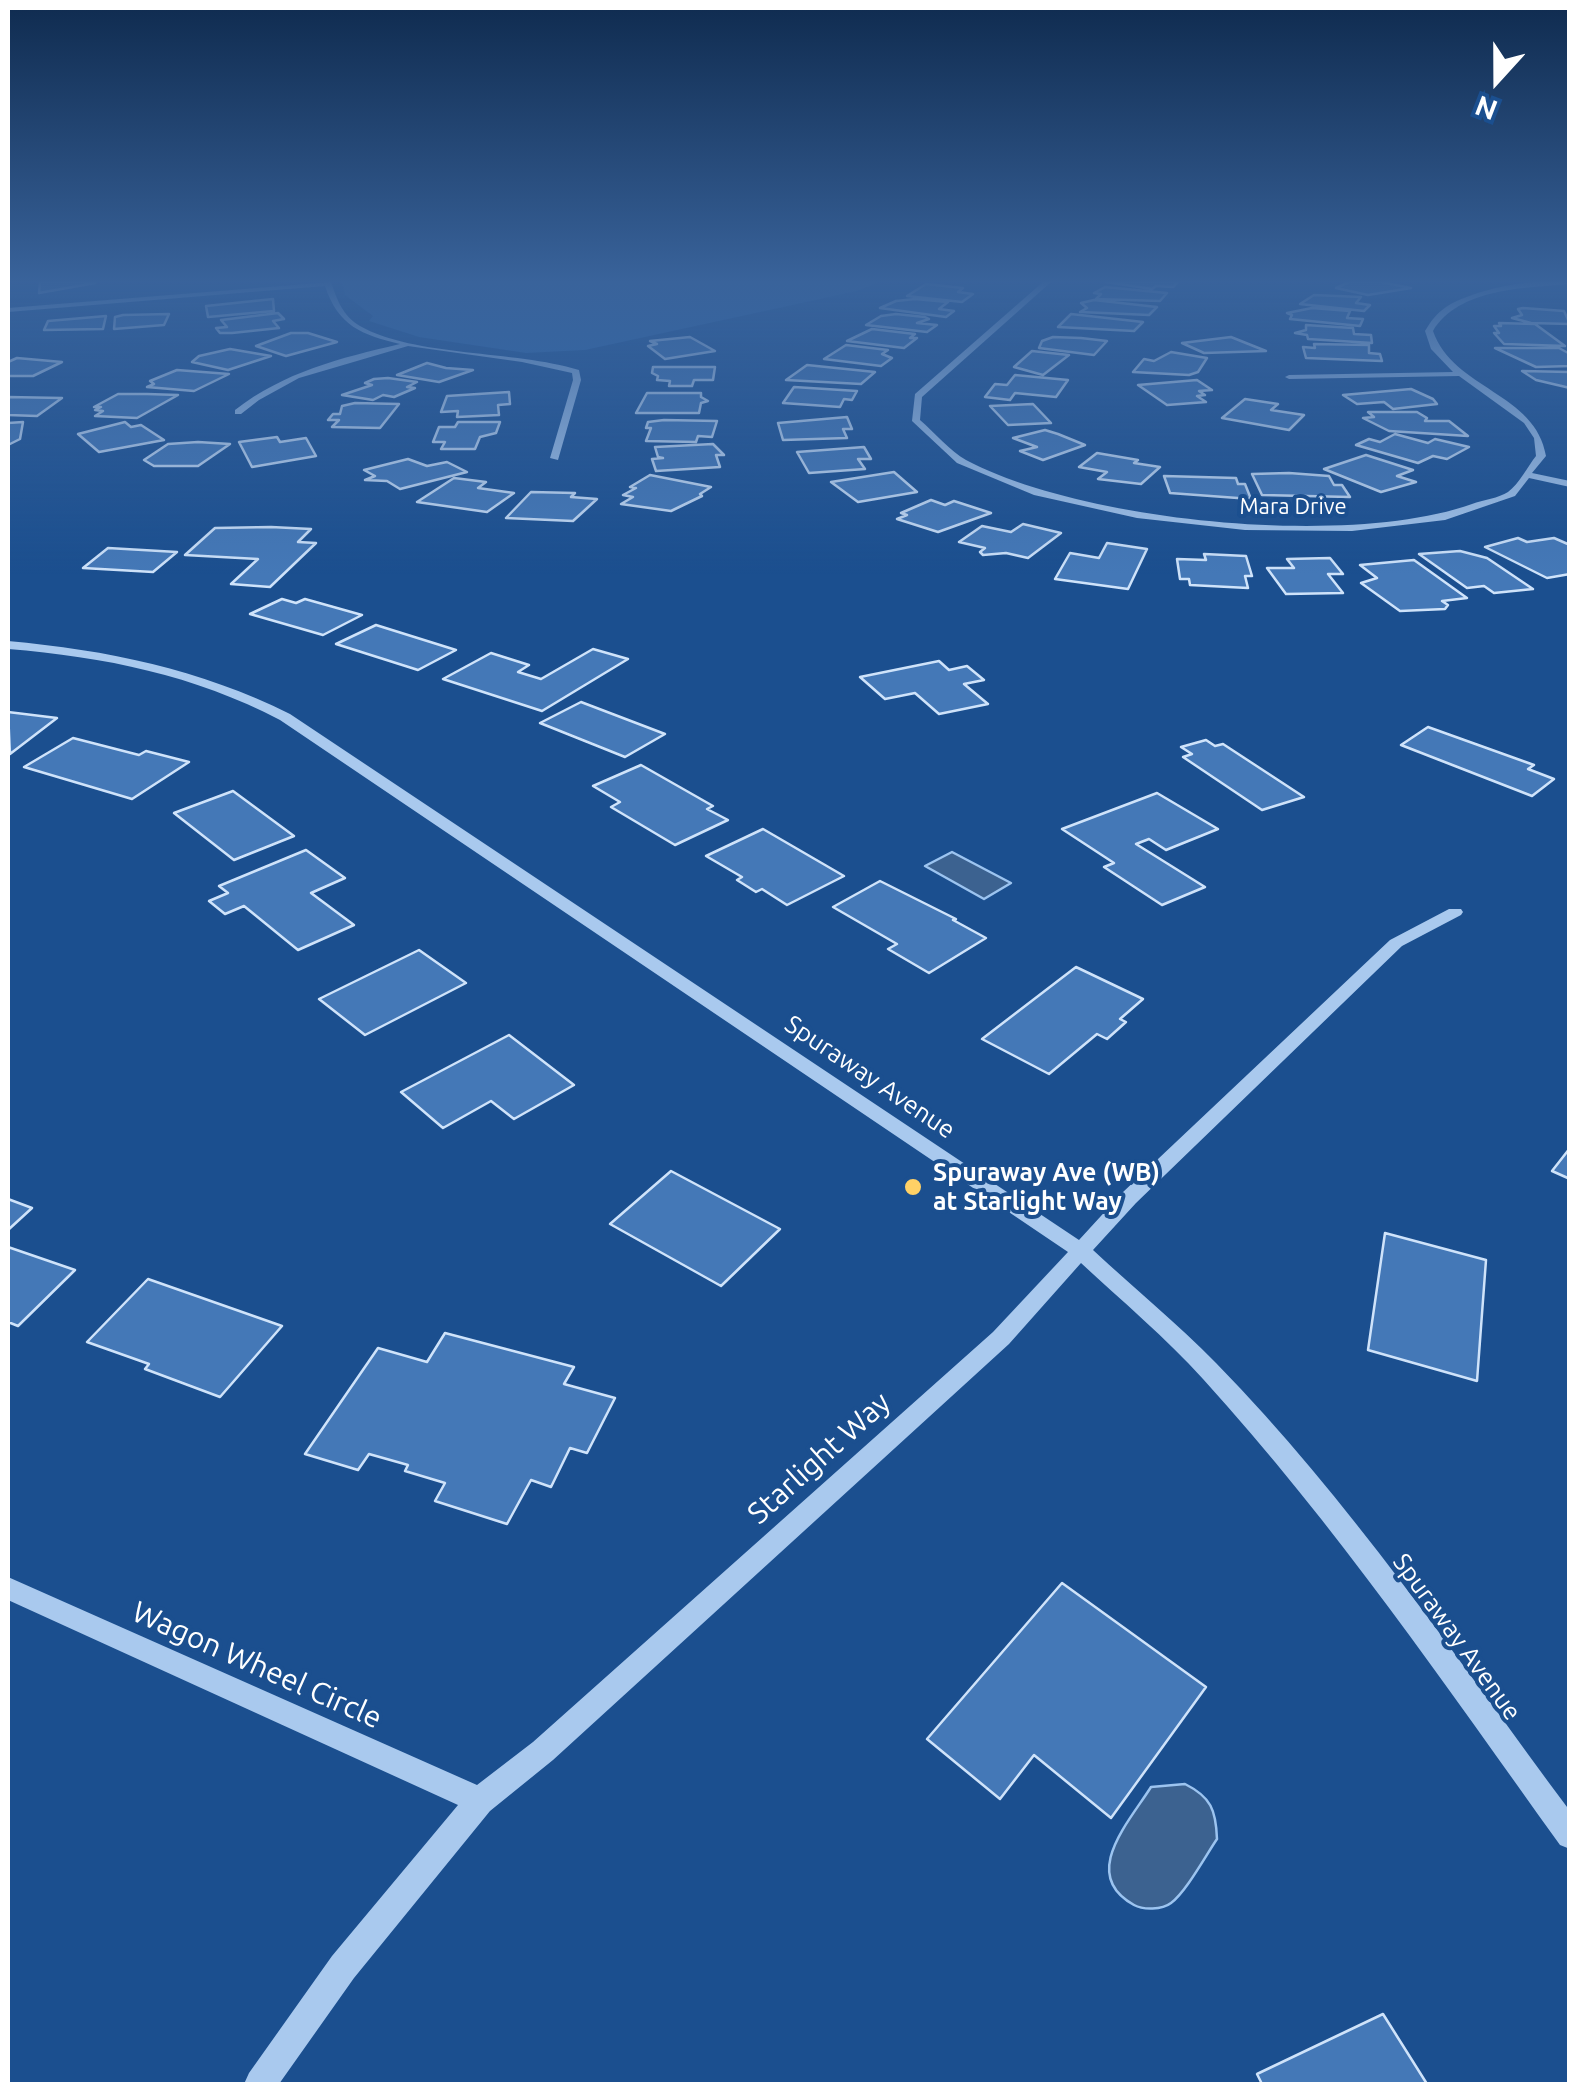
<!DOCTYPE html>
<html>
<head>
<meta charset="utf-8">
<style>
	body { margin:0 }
	#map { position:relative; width:1577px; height:2092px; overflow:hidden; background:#1b4f8f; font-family:Ubuntu,sans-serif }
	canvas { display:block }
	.frame { position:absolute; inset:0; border:10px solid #fff; pointer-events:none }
	.north { position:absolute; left:1447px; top:30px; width:100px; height:100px; -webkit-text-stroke:8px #1b4f8f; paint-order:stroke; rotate:201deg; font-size:28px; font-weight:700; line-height:40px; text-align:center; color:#fff }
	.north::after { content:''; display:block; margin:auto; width:35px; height:45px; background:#fff; clip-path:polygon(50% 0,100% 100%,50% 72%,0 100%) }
</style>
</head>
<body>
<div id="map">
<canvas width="1577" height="2092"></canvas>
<div class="frame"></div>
<div class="north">N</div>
</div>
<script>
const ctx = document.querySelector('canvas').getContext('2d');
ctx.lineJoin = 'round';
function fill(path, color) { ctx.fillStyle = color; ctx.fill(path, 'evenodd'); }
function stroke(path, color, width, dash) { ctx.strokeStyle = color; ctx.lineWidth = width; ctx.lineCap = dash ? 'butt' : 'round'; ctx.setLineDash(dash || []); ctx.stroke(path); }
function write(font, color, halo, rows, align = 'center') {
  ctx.font = font + ' Ubuntu,sans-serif'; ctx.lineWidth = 8; ctx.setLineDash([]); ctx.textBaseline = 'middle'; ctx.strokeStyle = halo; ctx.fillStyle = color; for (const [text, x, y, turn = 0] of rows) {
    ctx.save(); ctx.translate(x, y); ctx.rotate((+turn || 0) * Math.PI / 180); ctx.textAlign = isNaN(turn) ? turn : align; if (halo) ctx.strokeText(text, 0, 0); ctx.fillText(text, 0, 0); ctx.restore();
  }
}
fill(new Path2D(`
	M342 282H879L857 291 585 350 526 353 419 337 369 321 373 316 345 295Z`), '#2e69ad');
const water = new Path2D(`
	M952 852 1011 883 984 899 925 866Z
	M1185 1784C1211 1797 1216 1810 1217 1839 1206 1855 1186 1892 1171 1903 1162 1910 1143 1910 1134 1905 1079 1875 1129 1822 1151 1787Z`);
fill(water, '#3c6290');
stroke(water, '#9cc4f0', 2.5);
const building = new Path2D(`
	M40 282H95V283L39 293Z
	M1106 282H1178L1173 287 1156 286 1152 289Z
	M1349 282H1381L1411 288 1368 295 1336 288Z
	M926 284 963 288 958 292 973 294 962 302 907 296Z
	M1105 287 1167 293 1160 301 1096 299 1101 294 1094 293Z
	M1314 295 1361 297 1356 303 1370 305 1364 311 1300 304Z
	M273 299 274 311 208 317 206 306Z
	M915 299 948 302 939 309 954 311 946 317 880 308 896 301Z
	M1094 300 1157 307 1149 315 1080 312 1087 308 1081 303Z
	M1312 308 1350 311 1347 318 1363 319 1360 326 1290 319 1292 315 1287 313Z
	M1523 308 1564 311 1570 324 1531 323 1512 318 1522 315 1518 309Z
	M278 313 284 319 273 321 279 328 232 333H220L216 328 227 327 221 320Z
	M169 314 164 325 114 329 115 317 123 315Z
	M896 314 925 317 929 319 917 323 937 325 927 332 866 325 881 316Z
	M1071 314 1143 322 1134 331 1058 327Z
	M106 316 103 329 44 330 48 321Z
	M1499 323 1535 324 1565 346 1504 344 1494 333H1499L1494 326H1501Z
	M1306 325 1353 328 1354 334 1371 335 1372 343 1308 339 1307 335 1295 333 1306 330Z
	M872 329 915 334 910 338H917L904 348 847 341Z
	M291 333H308L337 342 286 356 256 346Z
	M690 337 715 351 665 359 648 346 657 344 650 341Z
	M1053 337 1081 338 1107 341 1094 355 1039 348 1042 341Z
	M1231 337 1266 351 1204 353 1182 343Z
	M1314 344 1369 345V353L1380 354 1382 361 1306 358 1303 347 1315 348Z
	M846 345 888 350 882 354 892 358 881 366 824 359Z
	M1495 348H1559L1570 354V366L1536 367Z
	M230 349 271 356 228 370 192 362 199 356Z
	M1032 351 1069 355 1043 375 1014 367Z
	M1171 352 1207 358 1198 372 1189 375 1133 372 1144 359 1154 361Z
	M17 358 62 362 33 376H8V362Z
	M427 363 446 368 473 370 439 382 397 375Z
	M807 365 875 372 861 384 786 380Z
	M653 367H715L713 380H694L692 386H669L670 381 657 380 658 376 652 373Z
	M177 370 229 374 194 391 147 387 154 384 150 381Z
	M1522 371 1570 372V388L1536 380Z
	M1015 375 1068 380 1056 397 1015 393 1010 400 985 397 995 384 1007 385Z
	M388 378 417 382 407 387 415 388 394 397 383 395 373 400 342 395 372 385 365 383 374 379Z
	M1197 380 1212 390 1199 391 1205 395 1197 396 1206 402 1167 405 1138 385Z
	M794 387 857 391 852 400 844 399 840 407 783 403Z
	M1411 389 1433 399 1437 404 1393 409 1384 402 1357 404 1343 395Z
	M509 392 510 404 498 405 499 415 457 417 458 411 441 412 447 396Z
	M647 393H701V397L708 401 701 403 699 413H636Z
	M118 394H147L178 395 137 418 95 416 103 411 95 410 101 407H94Z
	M8 397 62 398 37 416 8 415Z
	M1245 399 1278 404 1271 410 1304 415 1289 430 1222 418Z
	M355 403 399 404 380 428 332 427 339 420H328L333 414H340L342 406Z
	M1033 404 1051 423 1008 425 990 406Z
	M1368 412H1417L1427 418 1425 421H1449L1468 436 1389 431 1363 418 1374 417Z
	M847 417 852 429H843L847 438 783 440 778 423Z
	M664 420 717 421 712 437 698 436 696 442 646 441 651 428H646L648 422Z
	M23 422 20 439 8 445V423Z
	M125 422 131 427 141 425 164 440 99 452 78 434Z
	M458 422H500L496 433 480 437 475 449H441L445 442H433L439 427H455Z
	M1045 430 1058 434 1085 445 1043 460 1020 451 1037 447 1013 438Z
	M1395 434 1428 443 1435 439 1469 447 1447 459 1433 456 1418 463 1356 445 1369 439 1380 442Z
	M277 437 280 442 306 438 316 456 252 467 239 442Z
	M198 442 230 444 198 466H154L144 460 168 444Z
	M713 444 724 455H716L720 467 656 471 652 459 663 458 658 457 655 447Z
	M864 447 871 459H858L865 469 809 473 797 452Z
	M1097 453 1138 460 1134 463 1160 467 1141 484 1098 479 1107 472 1079 467Z
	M1366 455 1413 470 1397 476 1416 482 1381 492 1324 469Z
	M408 459 427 466 447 462 467 472 400 489 387 481 365 480 375 476 364 470Z
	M894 472 917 492 858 502 831 482Z
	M1289 473 1329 476 1334 485H1342L1350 497 1262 495 1252 474Z
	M650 475 711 487 700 494 702 496 671 511 621 504 633 497 623 495 636 488 630 487Z
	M1164 476 1236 478 1238 484H1245L1251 499 1170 493Z
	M454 478 486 482 478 488 514 493 487 512 417 502Z
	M531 492 575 493 571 497 597 499 573 521 506 518Z
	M931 500 945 505 954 501 991 513 938 532 897 519 907 515 901 513Z
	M1023 524 1061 533 1028 558 1006 553 983 555 980 552 985 548 959 542 982 526 1011 532Z
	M271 527 311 529 298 542 316 543 270 587 231 584 258 559 185 555 215 528Z
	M1518 538 1527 542 1554 538 1570 545V574L1547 578 1485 547Z
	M1107 543 1147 549 1128 589 1055 579 1070 553 1099 558Z
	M108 548 177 552 153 572 83 568Z
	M1460 551 1487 558 1533 589 1494 593 1484 586 1467 588 1419 554Z
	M1204 554 1246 556 1252 576H1245L1248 588 1190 585 1189 579H1180L1177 559 1206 560Z
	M1330 558 1343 574H1328L1343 593 1286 594 1267 568H1294L1287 559Z
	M1414 560 1467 598 1442 601 1448 605 1445 609 1400 611 1361 583 1377 578 1360 565Z
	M282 599 296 603 305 599 362 615 323 635 250 614Z
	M376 625 456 650 418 670 336 644Z
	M593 649 628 659 542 711 443 679 491 653 529 665 518 672 541 679Z
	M939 661 949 670 967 666 984 680 964 684 988 704 939 714 915 693 885 699 860 677Z
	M581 702 665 734 625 757 540 723Z
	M8 712 57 718 10 754Z
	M1428 727 1534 765 1528 769 1554 779 1532 796 1401 745Z
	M73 738 139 755 146 751 189 762 132 799 24 767Z
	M1206 740 1215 746 1223 744 1304 797 1262 810 1183 757 1192 754 1181 747Z
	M641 765 713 806 707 809 728 820 675 845 611 807 620 802 593 786Z
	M233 791 294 836 234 860 174 813Z
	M1157 793 1218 829 1166 850 1149 839 1136 844 1205 887 1162 905 1104 867 1114 863 1062 829Z
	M763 829 844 876 787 905 762 889 756 892 737 880 742 877 706 856Z
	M306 850 345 878 311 893 354 925 298 950 244 906 225 914 209 901 228 893 219 886Z
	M880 881 956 919 953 920 986 938 929 973 888 949 897 944 833 907Z
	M419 950 466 983 365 1035 319 999Z
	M1076 967 1143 999 1120 1019 1126 1022 1107 1039 1097 1034 1049 1074 982 1039Z
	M509 1035 574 1085 514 1119 491 1101 443 1128 401 1092Z
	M1570 1148V1179L1552 1171Z
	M671 1171 780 1229 721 1286 610 1224Z
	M8 1199 32 1208 8 1230Z
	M1385 1233 1486 1260 1477 1381 1368 1350Z
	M8 1247 75 1270 18 1326 8 1322Z
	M148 1279 282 1326 220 1397 145 1369 149 1364 87 1342Z
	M445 1333 574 1367 564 1384 615 1398 587 1453 570 1448 551 1487 531 1480 507 1524 435 1501 445 1483 405 1471 408 1465 369 1454 358 1470 305 1454 378 1348 427 1362Z
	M1062 1583 1206 1687 1111 1818 1034 1755 1000 1799 927 1739Z
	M1383 2014 1427 2084H1262L1257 2074Z`);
fill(building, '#4478b7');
stroke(building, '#cfe3fa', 2.5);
fill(new Path2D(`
	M331 282C337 300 343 316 360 326 415 357 514 350 579 370L581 380 558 460 550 458 573 380 572 373 522 362 408 346 299 378 259 400 241 414H235V410C284 372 340 358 400 344 362 335 338 326 325 286L8 312V308Z
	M1043 282H1051L922 397 920 420C935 433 950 451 966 460 1083 522 1348 548 1472 504 1483 500 1499 498 1508 492 1519 484 1528 466 1536 456L1534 438 1524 423 1459 376 1289 379 1285 377 1289 375 1453 372 1431 349 1425 331C1431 321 1436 314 1446 307 1474 289 1540 276 1570 284 1525 288 1459 288 1433 331 1453 389 1536 393 1546 456L1532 473 1570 481V487L1529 478 1515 496 1445 520 1352 531 1245 530 1137 518 1034 495 957 463 912 421 915 394Z
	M8 641C107 650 200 669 290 714L1079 1240 1122 1193 1390 940 1449 909H1461L1463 912 1461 915 1402 946 1136 1203 1093 1250C1134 1288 1178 1324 1216 1363 1349 1499 1457 1659 1570 1811V1849L1560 1845C1446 1686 1335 1524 1203 1379 1166 1338 1122 1301 1081 1263L1009 1344 553 1760 490 1811 354 1978 279 2084H244L249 2073 332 1956 458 1805 8 1600V1577L477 1785 533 1742 993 1332 1068 1252 280 720C194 675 105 657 8 649Z`), '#a9c9ee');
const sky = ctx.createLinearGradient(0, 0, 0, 575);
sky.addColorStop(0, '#0f2b4f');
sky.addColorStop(0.49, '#39639b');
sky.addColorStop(1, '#39639b00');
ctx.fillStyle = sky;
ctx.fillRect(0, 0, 1577, 575);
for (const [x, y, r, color] of [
	[913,1187,10,"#ffd166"]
]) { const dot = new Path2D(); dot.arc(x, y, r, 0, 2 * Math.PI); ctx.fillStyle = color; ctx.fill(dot); stroke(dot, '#1b4f8f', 4); }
write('22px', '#fff', '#1b4f8f', [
	["Mara Drive",1293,507]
]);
write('25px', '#fff', '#1b4f8f', [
	["Spuraway Avenue",870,1077,34],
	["Spuraway Avenue",1457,1637,54]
]);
write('bold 25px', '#fff', '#1b4f8f', [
	["Spuraway Ave (WB)",933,1173],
	["at Starlight Way",933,1202]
], 'left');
write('30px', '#fff', '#1b4f8f', [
	["Starlight Way",819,1458,-42],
	["Wagon Wheel Circle",257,1665,24]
]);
</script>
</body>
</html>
